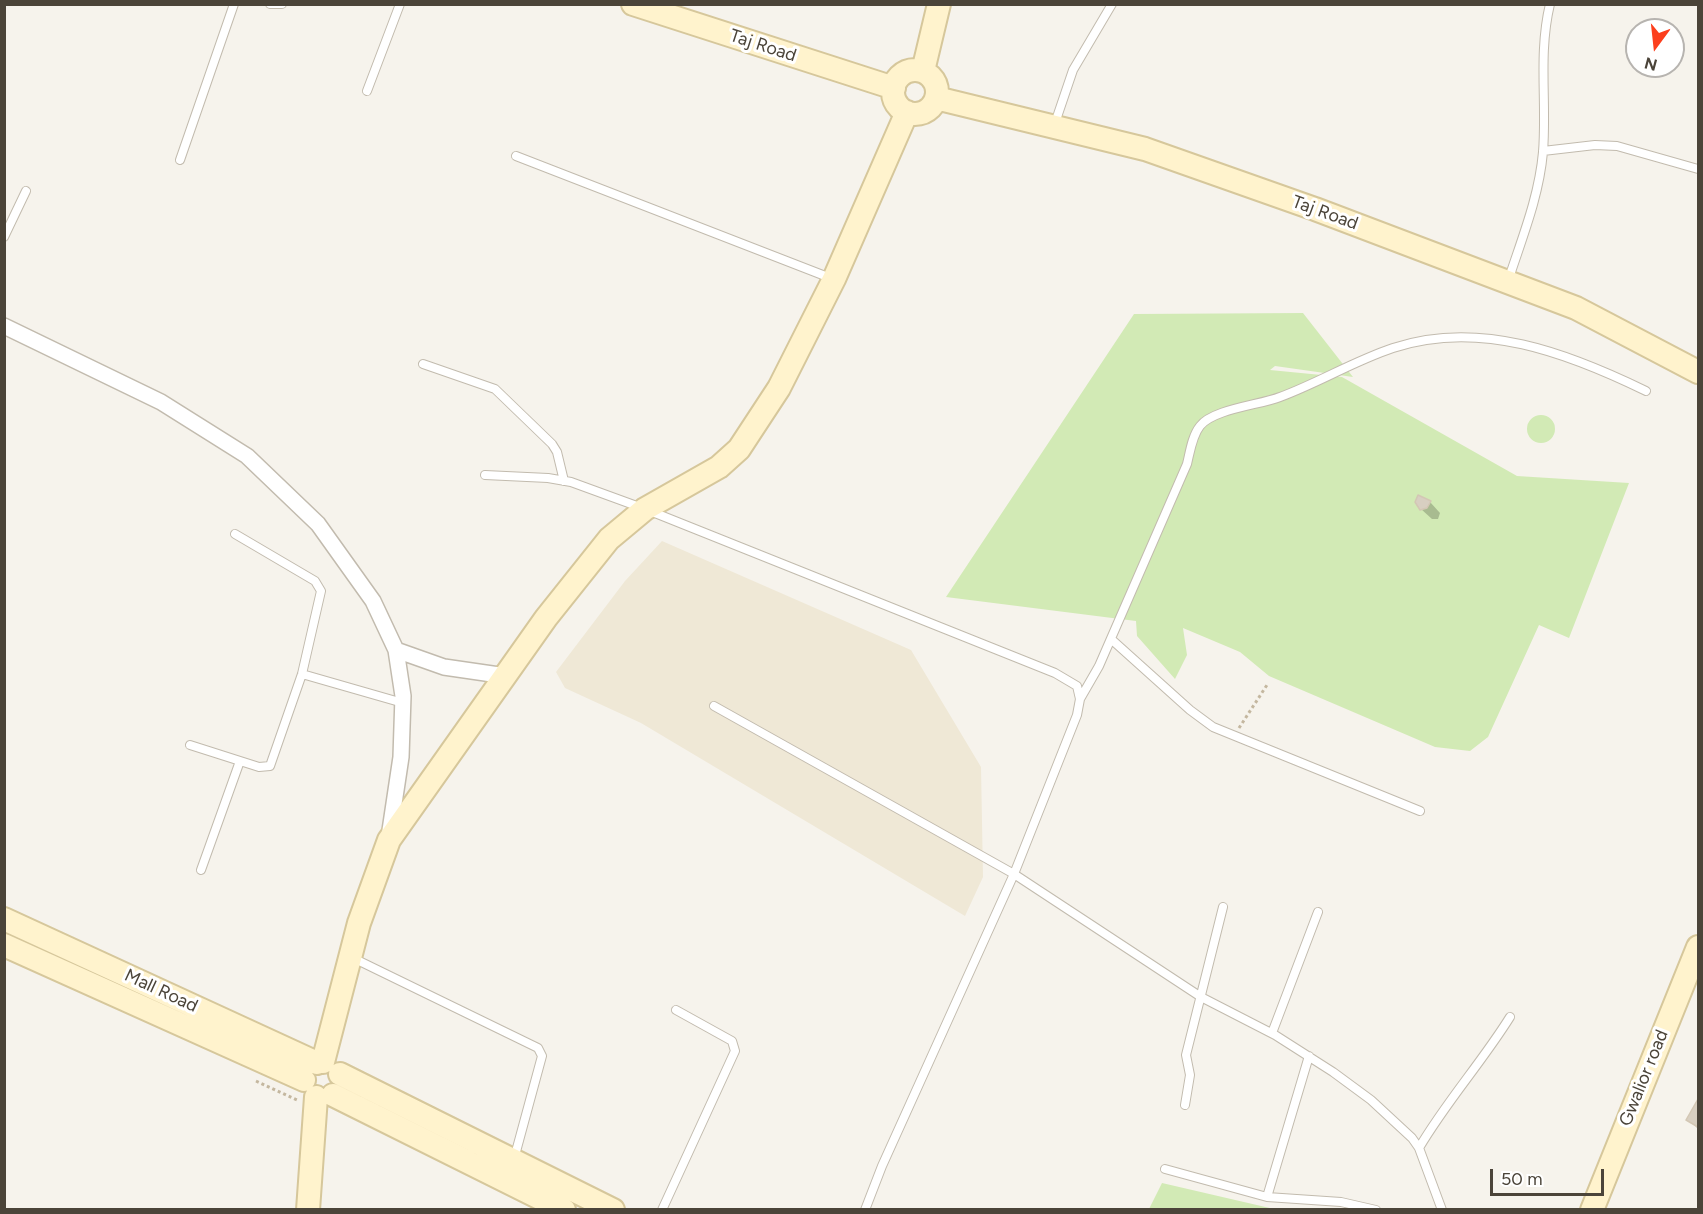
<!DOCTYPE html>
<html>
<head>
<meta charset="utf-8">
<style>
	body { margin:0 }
	#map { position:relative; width:1703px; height:1214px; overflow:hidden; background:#f6f3ec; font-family:Figtree,sans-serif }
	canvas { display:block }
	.frame { position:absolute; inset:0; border:6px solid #4b4439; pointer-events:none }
	.north { position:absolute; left:1625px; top:18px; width:60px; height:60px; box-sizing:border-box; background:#fff; border:2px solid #b7b4b0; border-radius:50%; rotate:195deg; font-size:16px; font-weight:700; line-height:24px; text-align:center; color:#4b4439 }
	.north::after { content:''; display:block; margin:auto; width:21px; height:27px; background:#fc3f1d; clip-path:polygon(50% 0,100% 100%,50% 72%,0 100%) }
	.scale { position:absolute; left:1490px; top:1169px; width:114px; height:27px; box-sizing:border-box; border:3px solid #4b4439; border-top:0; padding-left:8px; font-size:18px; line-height:21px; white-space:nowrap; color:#4b4439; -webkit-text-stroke:4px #fff; paint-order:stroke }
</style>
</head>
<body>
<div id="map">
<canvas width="1703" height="1214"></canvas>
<div class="frame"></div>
<div class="north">N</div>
<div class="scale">50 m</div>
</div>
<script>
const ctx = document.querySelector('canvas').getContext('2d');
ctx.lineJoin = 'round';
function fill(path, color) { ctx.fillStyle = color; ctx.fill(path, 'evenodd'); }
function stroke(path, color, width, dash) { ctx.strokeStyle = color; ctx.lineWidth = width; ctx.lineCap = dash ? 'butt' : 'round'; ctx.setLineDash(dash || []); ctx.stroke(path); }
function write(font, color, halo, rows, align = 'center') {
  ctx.font = font + ' Figtree,sans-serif'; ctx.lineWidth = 6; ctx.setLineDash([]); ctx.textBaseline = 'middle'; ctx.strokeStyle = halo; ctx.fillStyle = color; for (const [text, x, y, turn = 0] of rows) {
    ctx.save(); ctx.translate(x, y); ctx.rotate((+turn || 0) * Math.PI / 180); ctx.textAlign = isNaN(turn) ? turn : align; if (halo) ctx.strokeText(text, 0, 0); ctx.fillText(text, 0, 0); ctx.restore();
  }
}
fill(new Path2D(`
	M662 541 911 650 981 767 983 877 965 916 641 723 565 688 556 672 625 581Z`), '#efe8d6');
fill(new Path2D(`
	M1303 313 1353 377 1275 366 1270 370 1342 377 1517 476 1629 483 1569 638 1539 625 1488 737 1470 751 1435 747 1269 676 1240 652 1183 628 1187 655 1175 679 1137 636 1136 621 946 597 1134 314Z
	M1527 429a14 14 0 1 1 28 0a14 14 0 1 1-28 0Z
	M1162 1183 1274 1209H1149Z`), '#d2eab5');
fill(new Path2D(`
	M1430 502 1440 513 1438 519H1432L1421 509Z
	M1698 1101V1129L1688 1119Z`), '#0003');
const building = new Path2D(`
	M1418 495 1431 501 1427 508 1420 510 1415 502Z
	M1698 1099V1127L1686 1120Z`);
fill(building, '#d8cfc1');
stroke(building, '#d3c7b4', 1.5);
const lane = new Path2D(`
	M270 4H282
	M367 91 400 4
	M1054 126 1073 70 1112 4
	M1543 151 1595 145 1617 146 1698 169
	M516 156 833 279
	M180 160 234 4
	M4 237 26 191
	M1508 281C1522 238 1539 197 1543 152 1547 102 1538 54 1550 4
	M423 364 495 389 552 444 557 452 564 481
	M485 475 548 478 571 482 645 509 1055 673 1077 686 1080 699 1077 715 1014 874 882 1166 865 1210
	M1111 639 1190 710 1213 727 1420 811
	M302 674 403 703
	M1080 699 1099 666 1187 464C1190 452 1192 436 1200 426 1213 409 1260 405 1280 397 1318 383 1354 361 1393 348 1479 319 1568 353 1646 391
	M714 706 1014 874 1201 997 1275 1035 1333 1072 1371 1100 1412 1138 1419 1148 1442 1210
	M190 745 259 767 270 766 302 674 321 591 315 581 235 534
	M201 870 240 761
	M353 958 538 1048 542 1056 514 1159
	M1272 1033 1318 912
	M1185 1105 1190 1075 1186 1055 1223 907
	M1419 1148C1446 1102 1482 1062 1510 1017
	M1165 1169 1267 1197 1341 1202 1376 1210
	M1267 1197 1309 1056
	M662 1210 735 1051 732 1041 676 1010`);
const street = new Path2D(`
	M4 326 161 402 247 456 318 524 373 601 396 650 403 696 401 757 389 837
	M396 650 444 667 506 676`);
const secondary = new Path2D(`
	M633 4 894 88
	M893 92a22 22 0 1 1 44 0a22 22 0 1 1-44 0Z
	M923 71 939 4
	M936 98 1145 149 1315 209 1576 308 1698 372
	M4 919 317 1063
	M4 945 304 1080
	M323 1062 359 923 389 840 546 618 609 539 645 509 719 467 739 449 779 388 834 279 907 112
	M340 1074 613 1210
	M333 1095 564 1210
	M308 1210 316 1097
	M1592 1210 1698 947`);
stroke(lane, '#c2bbae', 10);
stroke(street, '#c2bbae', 18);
stroke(secondary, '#d6c79b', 26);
stroke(new Path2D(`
	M1239 728 1267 685
	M256 1081 299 1101`), '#c4b79f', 3, [3, 3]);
stroke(lane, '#fff', 8);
stroke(street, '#fff', 15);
stroke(secondary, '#fff3cd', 22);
write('18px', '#4b4439', '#fff', [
	["Taj Road",763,46,18],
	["Taj Road",1325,213,20],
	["Mall Road",161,991,25],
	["Gwalior road",1644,1078,-68]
]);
</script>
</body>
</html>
